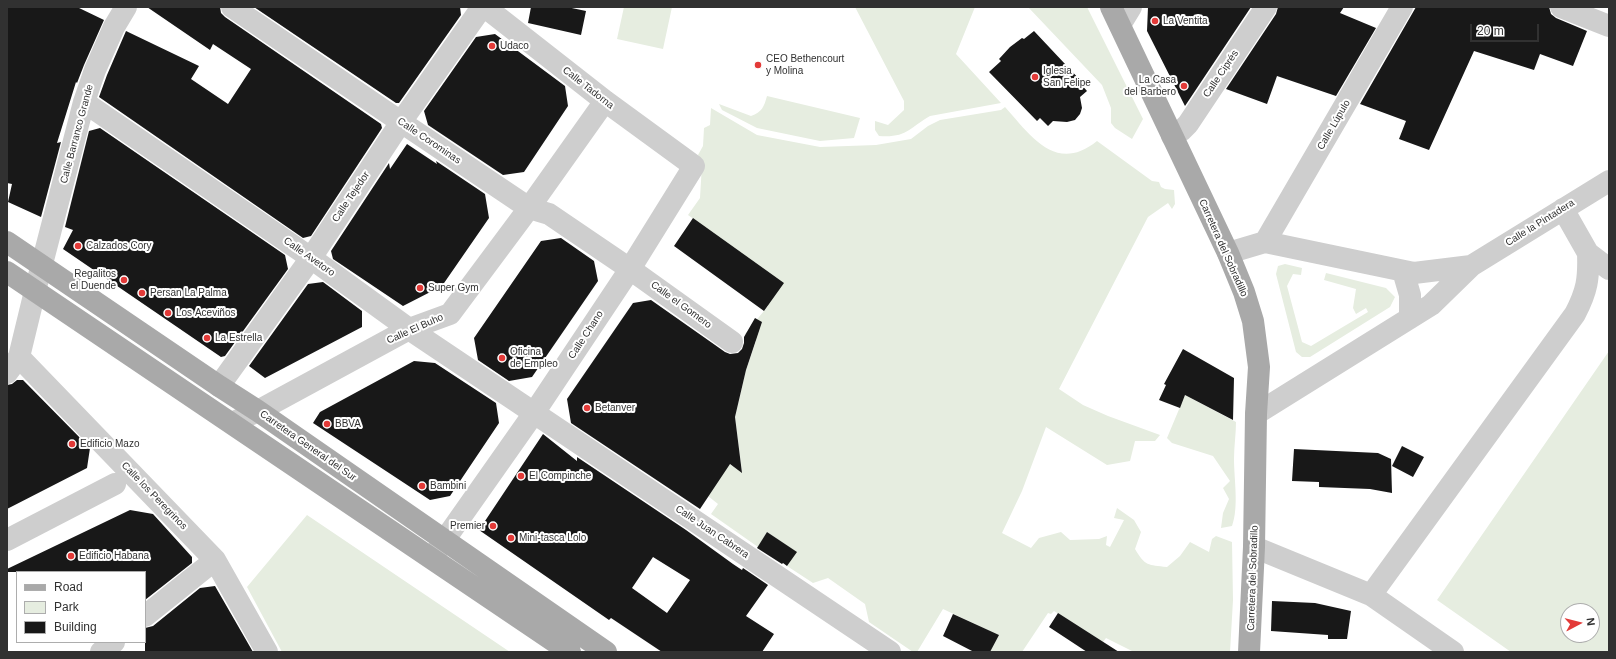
<!DOCTYPE html>
<html>
<head>
<meta charset="utf-8">
<style>
	body { margin:0 }
	#map { position:relative; width:1616px; height:659px; overflow:hidden; background:#fff; font-family:Helvetica,sans-serif }
	canvas { display:block }
	.frame { position:absolute; inset:0; border:8px solid #313131; pointer-events:none }
	.legend { position:absolute; left:16px; top:571px; width:130px; height:72px; box-sizing:border-box; background:#fff; border:1px solid #adadad; margin:0; padding:5px 7px; list-style:none; font-size:12px; color:#313131 }
	.legend li { display:flex; align-items:center; gap:8px; height:20px }
	.legend b { width:20px; border:1px solid #adadad }
	.north { position:absolute; left:1560px; top:603px; width:40px; height:40px; box-sizing:border-box; background:#fff; border:1px solid #adadad; border-radius:50%; rotate:83deg; font-size:11px; font-weight:700; line-height:16px; text-align:center; color:#313131 }
	.north::after { content:''; display:block; margin:auto; width:14px; height:18px; background:#e33a38; clip-path:polygon(50% 0,100% 100%,50% 72%,0 100%) }
	.scale { position:absolute; left:1470px; top:24px; width:69px; height:18px; box-sizing:border-box; border:2px solid #313131; border-top:0; padding-left:5px; font-size:12px; line-height:14px; white-space:nowrap; color:#313131; -webkit-text-stroke:3px #fff; paint-order:stroke }
</style>
</head>
<body>
<div id="map">
<canvas width="1616" height="659"></canvas>
<div class="frame"></div>
<ul class="legend">
<li><b style="height:5px;background:#a9a9a9"></b>Road</li>
<li><b style="height:11px;background:#e6ede0"></b>Park</li>
<li><b style="height:11px;background:#181818"></b>Building</li>
</ul>
<div class="north">N</div>
<div class="scale">20 m</div>
</div>
<script>
const ctx = document.querySelector('canvas').getContext('2d');
ctx.lineJoin = 'round';
function fill(path, color) { ctx.fillStyle = color; ctx.fill(path, 'evenodd'); }
function stroke(path, color, width, dash) { ctx.strokeStyle = color; ctx.lineWidth = width; ctx.lineCap = dash ? 'butt' : 'round'; ctx.setLineDash(dash || []); ctx.stroke(path); }
function write(font, color, halo, rows, align = 'center') {
  ctx.font = font + ' Helvetica,sans-serif'; ctx.lineWidth = 4; ctx.setLineDash([]); ctx.textBaseline = 'middle'; ctx.strokeStyle = halo; ctx.fillStyle = color; for (const [text, x, y, turn = 0] of rows) {
    ctx.save(); ctx.translate(x, y); ctx.rotate((+turn || 0) * Math.PI / 180); ctx.textAlign = isNaN(turn) ? turn : align; if (halo) ctx.strokeText(text, 0, 0); ctx.fillText(text, 0, 0); ctx.restore();
  }
}
fill(new Path2D(`
	M624 7H672L663 49 617 39Z
	M855 7H975L956 54 1001 103 930 116C909 128 907 138 879 136L875 130V121L888 125 904 110V101Z
	M1028 7H1087L1143 119 1132 139 1115 128 1111 123V108L1102 85Z
	M767 96 860 118 854 138 820 141 757 128 722 110 719 104 751 116C762 112 764 107 767 96Z
	M1005 107C1031 136 1056 174 1097 141L1152 181 1159 182 1161 187 1165 189 1174 190 1175 204 1172 209 1168 203 1148 217 1059 389 1083 405 1108 416 1160 435 1155 441H1135L1130 461 1107 465 1046 427 1022 491 1002 533 1031 548 1039 538 1061 532 1070 540 1099 539 1107 536 1106 545 1110 547 1124 520 1114 518 1117 508 1134 520 1141 532 1135 549C1145 566 1148 565 1167 567L1180 556 1190 542 1209 552 1212 539 1216 536 1232 542 1233 600 1230 652H1134L1106 638 1103 642 1054 611 1051 614 1048 613 1022 652H990L998 635 943 609 917 652H913L869 622 865 604 828 578 813 583 787 566 796 552 767 532 758 547 711 514 718 504 708 496 712 453 742 472 735 417 746 370 756 341 745 334 768 306 717 236 688 215 700 198 702 164 698 155 703 146 704 128 710 125 711 108 757 135 820 147 876 145 911 139 928 126 940 120 1001 110Z
	M1285 264 1302 268 1301 275 1293 274 1287 286 1302 342 1311 346 1368 312 1366 308 1356 314 1353 308 1356 289 1324 280 1326 273 1386 288 1395 297 1390 307 1310 357H1302L1296 352 1276 274 1278 266Z
	M1609 351V652H1511L1437 600ZM1568 611H1592V635H1568Z
	M1185 395 1236 422C1236 434 1234 446 1234 459 1234 479 1239 507 1232 526L1221 528 1223 513 1229 499 1223 488 1230 481 1213 456 1172 443 1167 438Z
	M307 515 510 652H282L247 587Z`), '#e6ede0');
fill(new Path2D(`
	M7 7H77L104 20 84 65 77 83 76 82 57 143 61 142 41 217 8 202 12 184 7 183Z
	M147 7H220L221 13 225 17 381 124 382 128 311 236 303 238 99 97 107 75 126 31 199 66 191 79 228 104 251 69 213 44 210 50Z
	M254 7H460L461 15 399 103H396Z
	M531 7H567L586 11 581 35 528 23Z
	M1148 7H1251L1185 106 1147 31Z
	M1278 7H1344L1340 13 1376 28 1336 96 1277 76 1267 104 1226 89 1276 14Z
	M1416 7H1549L1551 14 1556 18 1587 31 1573 66 1540 54 1534 70 1474 51 1429 150 1399 139 1406 121 1360 104Z
	M1034 31 1081 81 1080 83 1087 91 1080 97 1082 108 1080 114 1075 120 1067 122 1053 121 1048 126 1040 118 1037 121 989 72 1001 61 999 59 1010 47 1022 38 1024 39Z
	M495 34 565 86 568 106 524 172 503 175 428 125 424 111 476 37Z
	M100 128 285 255 288 269 225 356 221 357 63 249 73 230 65 227 89 131Z
	M407 144 437 164 436 161 485 194 489 218 442 286 403 306 333 259 331 251 389 163 390 169Z
	M693 218 784 283 764 311 674 246Z
	M561 238 594 261 598 281 532 377 509 381 478 360 474 338 541 241Z
	M323 282 362 311V327L265 378 249 366 308 284Z
	M651 300 725 352 730 354 738 353 742 349 744 343V337L755 318 762 322 746 370 735 417 742 473 730 464 700 509 571 423 567 399 633 303Z
	M1183 349 1234 378 1233 420 1185 395 1180 408 1159 400 1166 385 1164 384Z
	M414 361 435 363 496 403 499 423 450 496 430 500 313 423 320 412Z
	M17 380H23L90 448 87 468 7 509V385L12 384Z
	M543 434 577 461V457L686 530 733 564 742 570 743 568 768 585 746 616 774 634 762 652H662L611 618 609 620 479 530ZM653 557 690 580 667 613 632 588Z
	M1402 446 1424 457 1413 477 1392 466Z
	M1294 449 1378 453 1391 459 1392 493 1370 489 1319 487V482L1292 481Z
	M130 510 153 514 192 557V563L145 600V572H7V569Z
	M767 532 797 552 787 566 783 563 782 564 757 548Z
	M215 586 253 652H145V628L153 626 200 588Z
	M1272 601 1315 603 1351 611 1347 639H1328V635L1271 631Z
	M1058 613 1119 652H1087L1049 627Z
	M953 614 999 635 990 652H974L943 636Z`), '#181818');
stroke(new Path2D(`
	M232 7 401 122 529 208 549 214 630 269 732 342
	M1561 7 1609 26
	M1120 25 1131 7
	M84 102 311 258 409 329 890 652
	M1172 136 1182 130 1188 124 1266 7
	M1563 209 1588 253 1609 269
	M1265 242 1402 7
	M1228 253 1265 242 1414 273 1471 266
	M1403 271 1410 295V318
	M19 357 215 560 267 652
	M7 373 19 357 35 291 84 102 95 70 114 27 126 7
	M219 386 311 258 401 122 482 7
	M1256 414 1431 305 1471 266 1609 181
	M232 423 258 411 409 329 450 314 529 208 605 101
	M7 540 115 484
	M1254 547 1371 595 1453 652
	M434 555 534 413 630 269 694 166 605 101 485 7
	M1371 595 1575 314C1587 291 1589 279 1588 253
	M145 616 215 560
	M101 652 114 642`), '#cecece', 22);
stroke(new Path2D(`
	M1111 7 1228 253 1244 292 1253 321 1259 367 1256 414 1254 547 1249 652
	M7 242 219 386 258 411 606 652
	M7 272 570 652`), '#a9a9a9', 22);
for (const [x, y, r, color] of [
	[1155,21,4,"#e33a38"],
	[492,46,4,"#e33a38"],
	[758,65,4,"#e33a38"],
	[1035,77,4,"#e33a38"],
	[1184,86,4,"#e33a38"],
	[78,246,4,"#e33a38"],
	[124,280,4,"#e33a38"],
	[420,288,4,"#e33a38"],
	[142,293,4,"#e33a38"],
	[168,313,4,"#e33a38"],
	[207,338,4,"#e33a38"],
	[502,358,4,"#e33a38"],
	[587,408,4,"#e33a38"],
	[327,424,4,"#e33a38"],
	[72,444,4,"#e33a38"],
	[521,476,4,"#e33a38"],
	[422,486,4,"#e33a38"],
	[493,526,4,"#e33a38"],
	[511,538,4,"#e33a38"],
	[71,556,4,"#e33a38"]
]) { const dot = new Path2D(); dot.arc(x, y, r, 0, 2 * Math.PI); ctx.fillStyle = color; ctx.fill(dot); stroke(dot, '#fff', 1.5); }
write('10px', '#313131', '#fff', [
	["La Ventita",1163,21],
	["Udaco",500,46],
	["CEO Bethencourt",766,59],
	["y Molina",766,71],
	["Iglesia",1043,71],
	["San Felipe",1043,83],
	["La Casa",1176,80,"right"],
	["del Barbero",1176,92,"right"],
	["Calzados Cory",86,246],
	["Regalitos",116,274,"right"],
	["el Duende",116,286,"right"],
	["Super Gym",428,288],
	["Persan La Palma",150,293],
	["Los Aceviños",176,313],
	["La Estrella",215,338],
	["Oficina",510,352],
	["de Empleo",510,364],
	["Betanver",595,408],
	["BBVA",335,424],
	["Edificio Mazo",80,444],
	["El Compinche",529,476],
	["Bambini",430,486],
	["Premier",485,526,"right"],
	["Mini-tasca Lolo",519,538],
	["Edificio Habana",79,556]
], 'left');
write('10px', '#313131', '#fff', [
	["Calle Ciprés",1221,74,-56],
	["Calle Tadorna",588,88,38],
	["Calle Lúpulo",1334,125,-60],
	["Calle Barranco Grande",77,134,-75],
	["Calle Corominas",429,141,34],
	["Calle Tejedor",351,197,-56],
	["Calle la Pintadera",1540,223,-32],
	["Carretera del Sobradillo",1223,248,66],
	["Calle Avetoro",309,257,35],
	["Calle el Gomero",681,305,36],
	["Calle El Buho",415,329,-24],
	["Calle Chano",586,335,-57],
	["Carretera General del Sur",308,446,35],
	["Calle los Peregrinos",154,496,46],
	["Calle Juan Cabrera",712,532,34],
	["Carretera del Sobradillo",1253,578,-88]
]);
</script>
</body>
</html>
